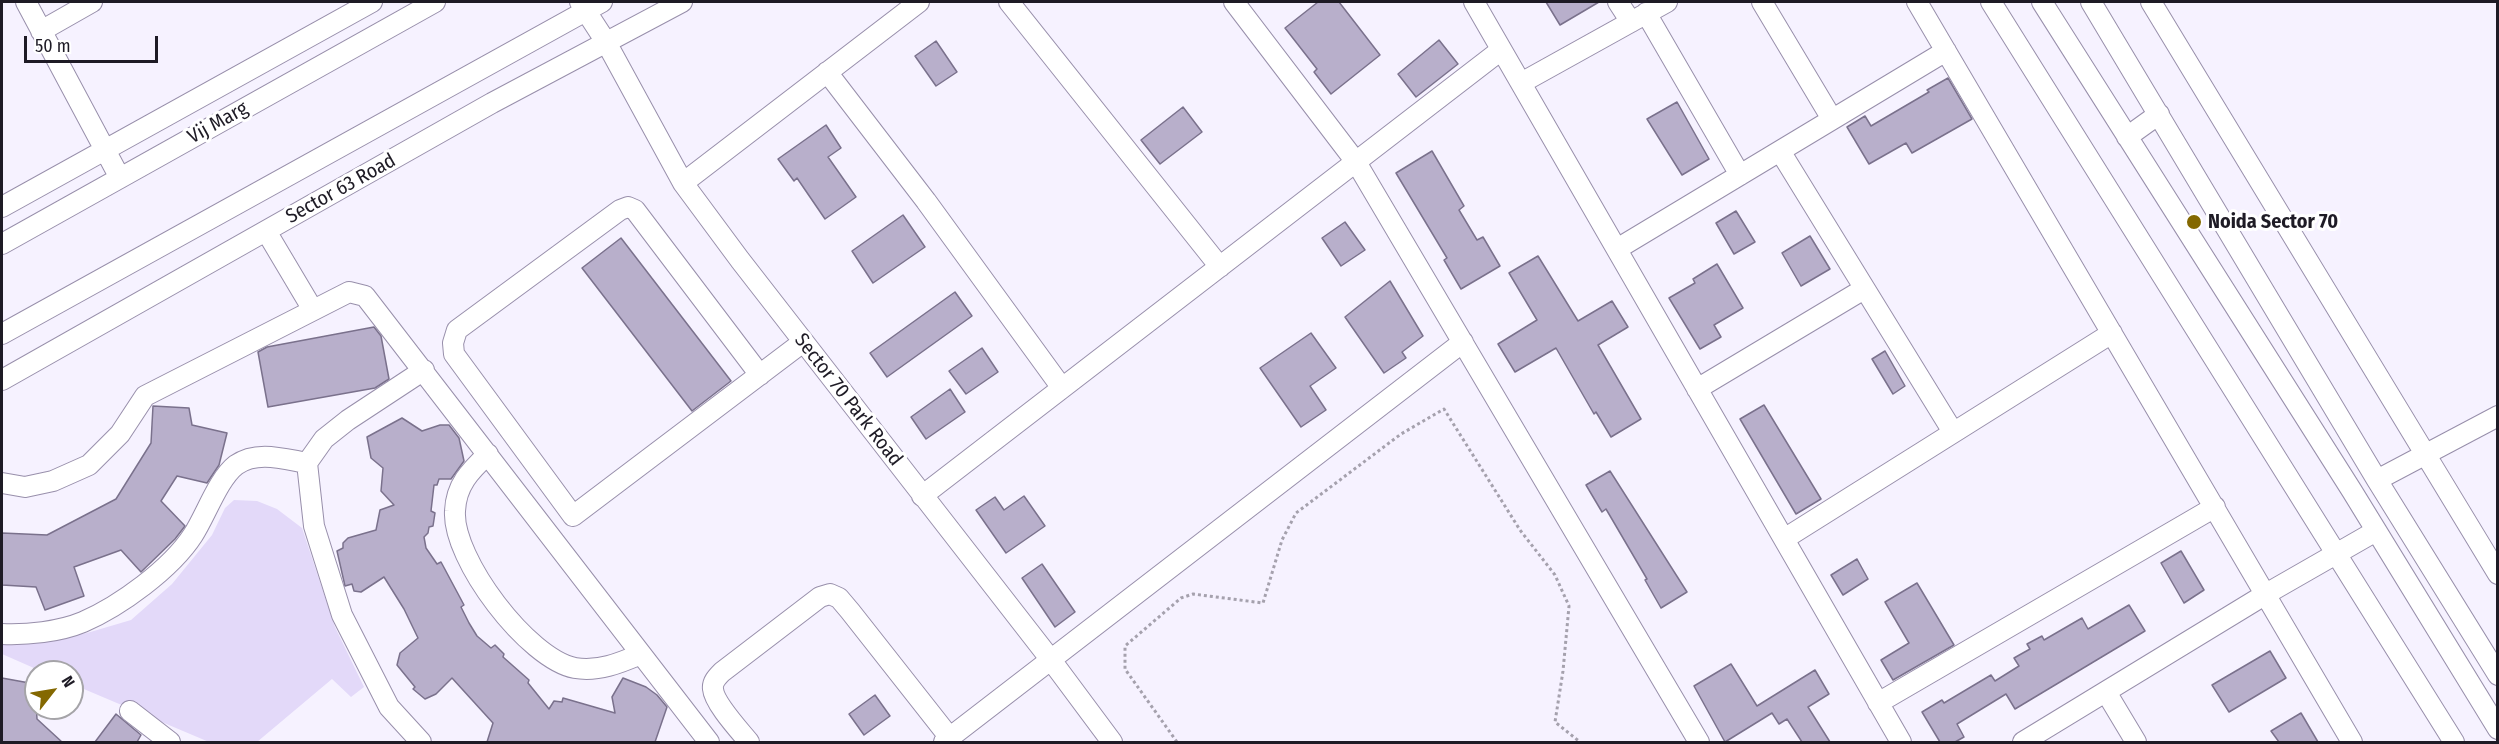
<!DOCTYPE html>
<html>
<head>
<meta charset="utf-8">
<style>
	body { margin:0 }
	#map { position:relative; width:2499px; height:744px; overflow:hidden; background:#f6f2ff; font-family:"Fira Sans Condensed",sans-serif }
	canvas { display:block }
	.frame { position:absolute; inset:0; border:3px solid #1e1b25; pointer-events:none }
	.north { position:absolute; left:24px; top:660px; width:60px; height:60px; box-sizing:border-box; background:#fff; border:2px solid #a5a4a8; border-radius:50%; rotate:59deg; font-size:16px; font-weight:700; line-height:24px; text-align:center; color:#1e1b25 }
	.north::after { content:''; display:block; margin:auto; width:21px; height:27px; background:#846801; clip-path:polygon(50% 0,100% 100%,50% 72%,0 100%) }
	.scale { position:absolute; left:24px; top:36px; width:134px; height:27px; box-sizing:border-box; border:3px solid #1e1b25; border-top:0; padding-left:8px; font-size:18px; line-height:21px; white-space:nowrap; color:#1e1b25; -webkit-text-stroke:4px #fff; paint-order:stroke }
</style>
</head>
<body>
<div id="map">
<canvas width="2499" height="744"></canvas>
<div class="frame"></div>
<div class="north">N</div>
<div class="scale">50 m</div>
</div>
<script>
const ctx = document.querySelector('canvas').getContext('2d');
ctx.lineJoin = 'round';
function fill(path, color) { ctx.fillStyle = color; ctx.fill(path, 'evenodd'); }
function stroke(path, color, width, dash) { ctx.strokeStyle = color; ctx.lineWidth = width; ctx.lineCap = dash ? 'butt' : 'round'; ctx.setLineDash(dash || []); ctx.stroke(path); }
function write(font, color, halo, rows, align = 'center') {
  ctx.font = font + ' "Fira Sans Condensed",sans-serif'; ctx.lineWidth = 6; ctx.setLineDash([]); ctx.textBaseline = 'middle'; ctx.strokeStyle = halo; ctx.fillStyle = color; for (const [text, x, y, turn = 0] of rows) {
    ctx.save(); ctx.translate(x, y); ctx.rotate((+turn || 0) * Math.PI / 180); ctx.textAlign = isNaN(turn) ? turn : align; if (halo) ctx.strokeText(text, 0, 0); ctx.fillText(text, 0, 0); ctx.restore();
  }
}
fill(new Path2D(`
	M234 500 257 501 277 509 302 528 335 627 364 687 351 697 332 679 257 742H209L72 684V672H43L2 654V640L32 642 87 633 131 620 172 584 212 535 225 508Z`), '#e3d9f9');
const building = new Path2D(`
	M1318 2H1339L1380 55 1331 94 1314 72 1317 69 1285 28Z
	M1546 2H1599L1560 25Z
	M1439 40 1458 64 1416 97 1398 74Z
	M936 41 957 72 936 86 915 56Z
	M1948 78 1972 119 1912 153 1906 143 1869 164 1847 127 1865 116 1871 126 1929 92 1927 90Z
	M1677 102 1709 159 1682 175 1647 119Z
	M1183 107 1202 132 1160 164 1141 140Z
	M826 125 841 148 828 157 856 197 825 219 797 178 794 181 778 159Z
	M1432 151 1464 206 1459 210 1477 240 1483 237 1500 266 1461 289 1444 260 1447 258 1396 173Z
	M1736 211 1755 242 1734 254 1716 223Z
	M903 215 925 247 873 283 852 251Z
	M1345 222 1365 250 1341 266 1322 238Z
	M1810 236 1830 269 1801 286 1782 253Z
	M621 238 731 381 692 411 582 268Z
	M1538 256 1578 321 1612 301 1628 327 1598 345 1641 419 1611 437 1596 412 1594 414 1556 348 1515 372 1498 344 1537 320 1509 273Z
	M1717 264 1743 308 1714 325 1721 337 1700 349 1669 298 1695 283 1693 279Z
	M1390 281 1423 336 1402 352 1406 358 1384 373 1345 317Z
	M955 292 972 316 887 377 870 353Z
	M374 327 381 336 389 379 375 388 268 407 258 352 267 347Z
	M1311 333 1336 368 1310 386 1326 410 1301 427 1260 368Z
	M982 348 998 372 966 394 949 371Z
	M1885 351 1905 386 1893 394 1872 359Z
	M950 389 965 412 926 439 911 417Z
	M1764 405 1821 499 1796 514 1740 419Z
	M153 406 189 408 192 425 227 433 219 465 207 483 177 476 161 501 185 526 175 539 141 572 121 550 74 567 84 596 45 610 36 587 2 585V533L47 535 116 499 151 443Z
	M402 418 422 431 440 425H449L459 438 464 461 451 479H439L437 485H434L431 511 435 513 433 526 429 527 428 533 424 537 426 548 437 564 441 562 464 605 461 607 469 623 477 636 491 648 495 645 504 654 503 657 529 680 528 683 549 709 554 701 562 702 563 698 615 713 612 697 623 678 646 687 657 695 667 707 655 742H487L493 723 452 678 436 694 425 699 413 689 415 687 397 665 400 653 418 638 404 609 384 577 361 592 354 591 352 584 345 586 337 551 343 548V543L348 538 376 530 380 510 394 505 381 491 383 468 371 458 367 437Z
	M1610 471 1687 592 1661 608 1645 580 1647 579 1606 509 1602 512 1586 485Z
	M1024 496 1045 526 1006 553 976 510 995 497 1004 510Z
	M2181 551 2204 590 2184 603 2161 563Z
	M1857 559 1868 579 1843 595 1831 575Z
	M1042 564 1075 612 1055 627 1022 578Z
	M1917 583 1954 645 1893 680 1881 660 1909 643 1885 602Z
	M2129 605 2145 631 2015 709 2006 694 1957 724 1964 737 1955 742H1940L1922 712 1942 700 1944 703 1991 675 1995 681 2019 666 2014 658 2030 649 2027 644 2042 636 2044 640 2082 618 2088 629Z
	M2270 651 2286 678 2229 712 2212 685Z
	M1731 664 1757 706 1815 670 1829 694 1808 707 1830 742H1802L1787 719 1779 724 1772 713 1725 742 1694 686Z
	M2 678 35 684 37 719 62 742H2Z
	M875 695 890 716 864 735 849 714Z
	M2301 713 2318 742H2279L2271 731Z
	M116 714 141 735 137 742H95Z`);
fill(building, '#b8afcb');
stroke(building, '#7a718c', 1.5);
const minor = new Path2D(`
	M26 2 120 178
	M580 2 606 42 683 183 740 260 1051 660 1112 742
	M1009 2 1220 267
	M1234 2 1356 162 1699 742
	M1474 2 1901 742
	M1618 2 1631 22
	M1762 2 1832 119
	M1917 2 2352 742
	M1991 2 2454 742
	M2042 2 2352 491 2498 729
	M2091 2 2377 480 2498 675
	M2151 2 2498 574
	M1646 13 1740 175
	M41 31 92 2
	M827 72 926 201 1062 388
	M1521 83 1667 2
	M2127 137 2159 114
	M1780 151 1953 432
	M683 183 919 2
	M2 207 372 2
	M266 231 313 310
	M2 244 435 2
	M1617 249 1946 51
	M2 334 602 2
	M760 375 635 210 628 207 620 210 457 330 453 343 454 354 573 516 803 342
	M2 380 492 103 682 2
	M1697 389 1864 289
	M488 454C470 471 456 485 455 511 452 559 528 659 575 668 598 672 620 663 641 654
	M2377 480 2498 416
	M2 483 25 487 53 481 89 465 120 434 145 396 349 292 365 296 709 742
	M922 496 1501 50
	M1784 539 2112 333
	M2 634C27 635 59 632 83 622 120 606 171 569 193 535 206 515 218 479 236 465 257 450 284 459 307 463
	M2106 692 2136 742
	M1878 703 2215 507
	M130 711 170 742
	M421 742 389 707 342 615 314 526 307 463 324 439 348 420 424 370
	M749 742C740 731 714 703 713 689 712 682 717 677 722 672L820 597 830 594 839 598 850 611 950 738
	M944 742 1463 342
	M2023 742 2266 594 2376 531`);
stroke(minor, '#988fab', 22);
stroke(new Path2D(`
	M1177 742 1125 669V646L1181 598 1193 594 1263 603 1282 540 1296 513 1401 434 1444 409 1520 530 1555 575 1569 606 1563 671 1555 722 1580 742`), '#a5a1ad', 3, [3, 3]);
stroke(minor, '#fff', 20);
for (const [x, y, r, color] of [
	[2194,222,8,"#846801"]
]) { const dot = new Path2D(); dot.arc(x, y, r, 0, 2 * Math.PI); ctx.fillStyle = color; ctx.fill(dot); stroke(dot, '#fff', 2); }
write('20px', '#1e1b25', '#fff', [
	["Vij Marg",218,123,-29],
	["Sector 63 Road",341,189,-29],
	["Sector 70 Park Road",848,400,52]
]);
write('bold 20px', '#1e1b25', '#fff', [
	["Noida Sector 70",2208,222]
], 'left');
</script>
</body>
</html>
